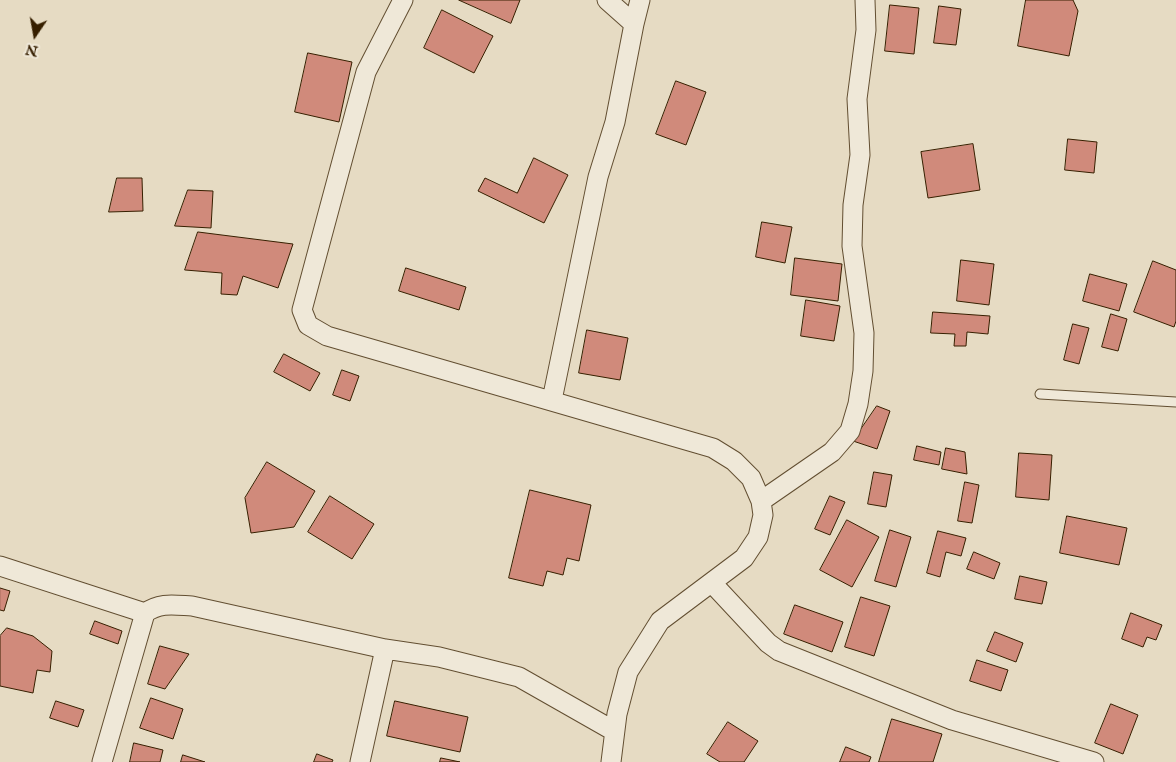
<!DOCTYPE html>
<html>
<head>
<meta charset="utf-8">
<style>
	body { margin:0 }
	#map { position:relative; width:1176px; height:762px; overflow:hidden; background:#e6dbc3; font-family:"IM FELL English",serif }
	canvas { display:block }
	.north { position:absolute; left:10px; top:10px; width:50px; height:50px; -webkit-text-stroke:4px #efe8d8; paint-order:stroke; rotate:192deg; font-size:14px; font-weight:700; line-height:20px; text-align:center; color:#361f00 }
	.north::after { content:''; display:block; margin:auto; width:18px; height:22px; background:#361f00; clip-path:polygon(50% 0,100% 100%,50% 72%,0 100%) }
</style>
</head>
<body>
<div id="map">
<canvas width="1176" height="762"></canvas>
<div class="north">N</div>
</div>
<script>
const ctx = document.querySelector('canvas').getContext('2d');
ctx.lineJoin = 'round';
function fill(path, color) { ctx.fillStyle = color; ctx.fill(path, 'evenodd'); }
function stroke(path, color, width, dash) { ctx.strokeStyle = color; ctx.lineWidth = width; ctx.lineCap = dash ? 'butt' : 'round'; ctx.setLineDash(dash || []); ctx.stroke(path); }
const building = new Path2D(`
	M459 0H520L511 23Z
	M1026 0H1073L1078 11 1069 56 1018 46Z
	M890 5 919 8 914 54 885 51Z
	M939 6 961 9 956 45 934 43Z
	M442 10 493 36 474 73 424 48Z
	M308 53 352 62 339 122 295 112Z
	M676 81 706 92 686 145 656 134Z
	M1068 139 1097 142 1094 173 1065 170Z
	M973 144 980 190 928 198 921 152Z
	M534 158 568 175 544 223 478 191 485 178 517 193Z
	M117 178H142L143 211 109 212Z
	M188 190 213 191 211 228 175 226Z
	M762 222 792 227 785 263 756 257Z
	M198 232 293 244 278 288 243 276 237 295 221 294 222 273 185 270Z
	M795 258 842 264 838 301 791 295Z
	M961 260 994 264 989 305 957 301Z
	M1153 261 1176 270V321L1174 327 1134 312Z
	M406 268 466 287 459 310 399 291Z
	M1090 274 1127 284 1119 311 1083 301Z
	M806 300 840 306 834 341 801 336Z
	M933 312 990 316 988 334 967 332 966 346H954L955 334 931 333Z
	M1111 314 1127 319 1118 351 1102 347Z
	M1073 324 1089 328 1079 364 1064 360Z
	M587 330 628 338 620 380 579 373Z
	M284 354 320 373 310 391 274 372Z
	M342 370 359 376 350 401 333 395Z
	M877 406 890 411 877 449 853 441Z
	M917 446 941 452 939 465 914 460Z
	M946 448 965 452 967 474 942 469Z
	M1019 453 1052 455 1049 500 1016 497Z
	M267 462 315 491 294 527 251 533 245 498Z
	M874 472 892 475 886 507 868 504Z
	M965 482 979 485 972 523 958 521Z
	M530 490 591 505 579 561 567 558 563 575 547 571 543 586 509 578Z
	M330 496 374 524 352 559 308 532Z
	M830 496 845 502 830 535 815 529Z
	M1067 516 1127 528 1119 565 1060 553Z
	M847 520 879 537 852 587 820 570Z
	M890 530 911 537 896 587 875 581Z
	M938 531 966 538 961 556 946 552 940 577 927 573Z
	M974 552 1000 563 994 579 967 569Z
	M1020 576 1047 582 1042 604 1015 599Z
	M0 588 10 591 4 611 0 610Z
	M861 597 890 606 874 656 845 647Z
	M795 605 843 622 832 652 784 634Z
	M1131 613 1162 625 1156 640 1147 637 1143 647 1122 639Z
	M95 621 122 631 118 644 90 634Z
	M7 628 33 636 52 651 50 672 37 670 33 693 0 686V636Z
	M995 632 1023 643 1016 662 987 651Z
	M160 646 189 654 165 689 148 684Z
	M977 660 1008 670 1001 691 970 681Z
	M151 698 183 709 173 739 140 728Z
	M56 701 84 710 78 727 50 718Z
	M395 701 468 717 460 752 387 736Z
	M1111 704 1138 715 1123 754 1095 743Z
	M892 719 942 734 933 762H879Z
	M728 722 758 741 744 762H720L707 754Z
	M134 743 163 750 160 762H130Z
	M846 747 871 757 869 762H840Z
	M317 754 333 760 332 762H314Z
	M183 755 205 762H181Z
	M441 758 460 762H440Z`);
fill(building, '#d08a7b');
stroke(building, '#361f00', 1);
const lane = new Path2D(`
	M1040 394 1176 402`);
const street = new Path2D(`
	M403 0 366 72 302 310 308 325 327 336 713 448 734 461 751 478 761 501 763 515 758 537 744 558 660 621 628 672 617 714 611 762
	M607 0 634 24
	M552 400 598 177 615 122 634 24 640 0
	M761 501 832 452 850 431 858 404 863 371 864 333 852 246 853 205 860 155 857 99 866 30 865 0
	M0 566 145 613
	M712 583 768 643 779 651 952 720 1094 762
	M102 762 145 613C160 602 174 605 192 606L385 649 439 657 519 677 614 731
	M360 762 385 649`);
stroke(lane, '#624e31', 11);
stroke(street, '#624e31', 21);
stroke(lane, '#efe8d8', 9);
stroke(street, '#efe8d8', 19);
</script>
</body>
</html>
